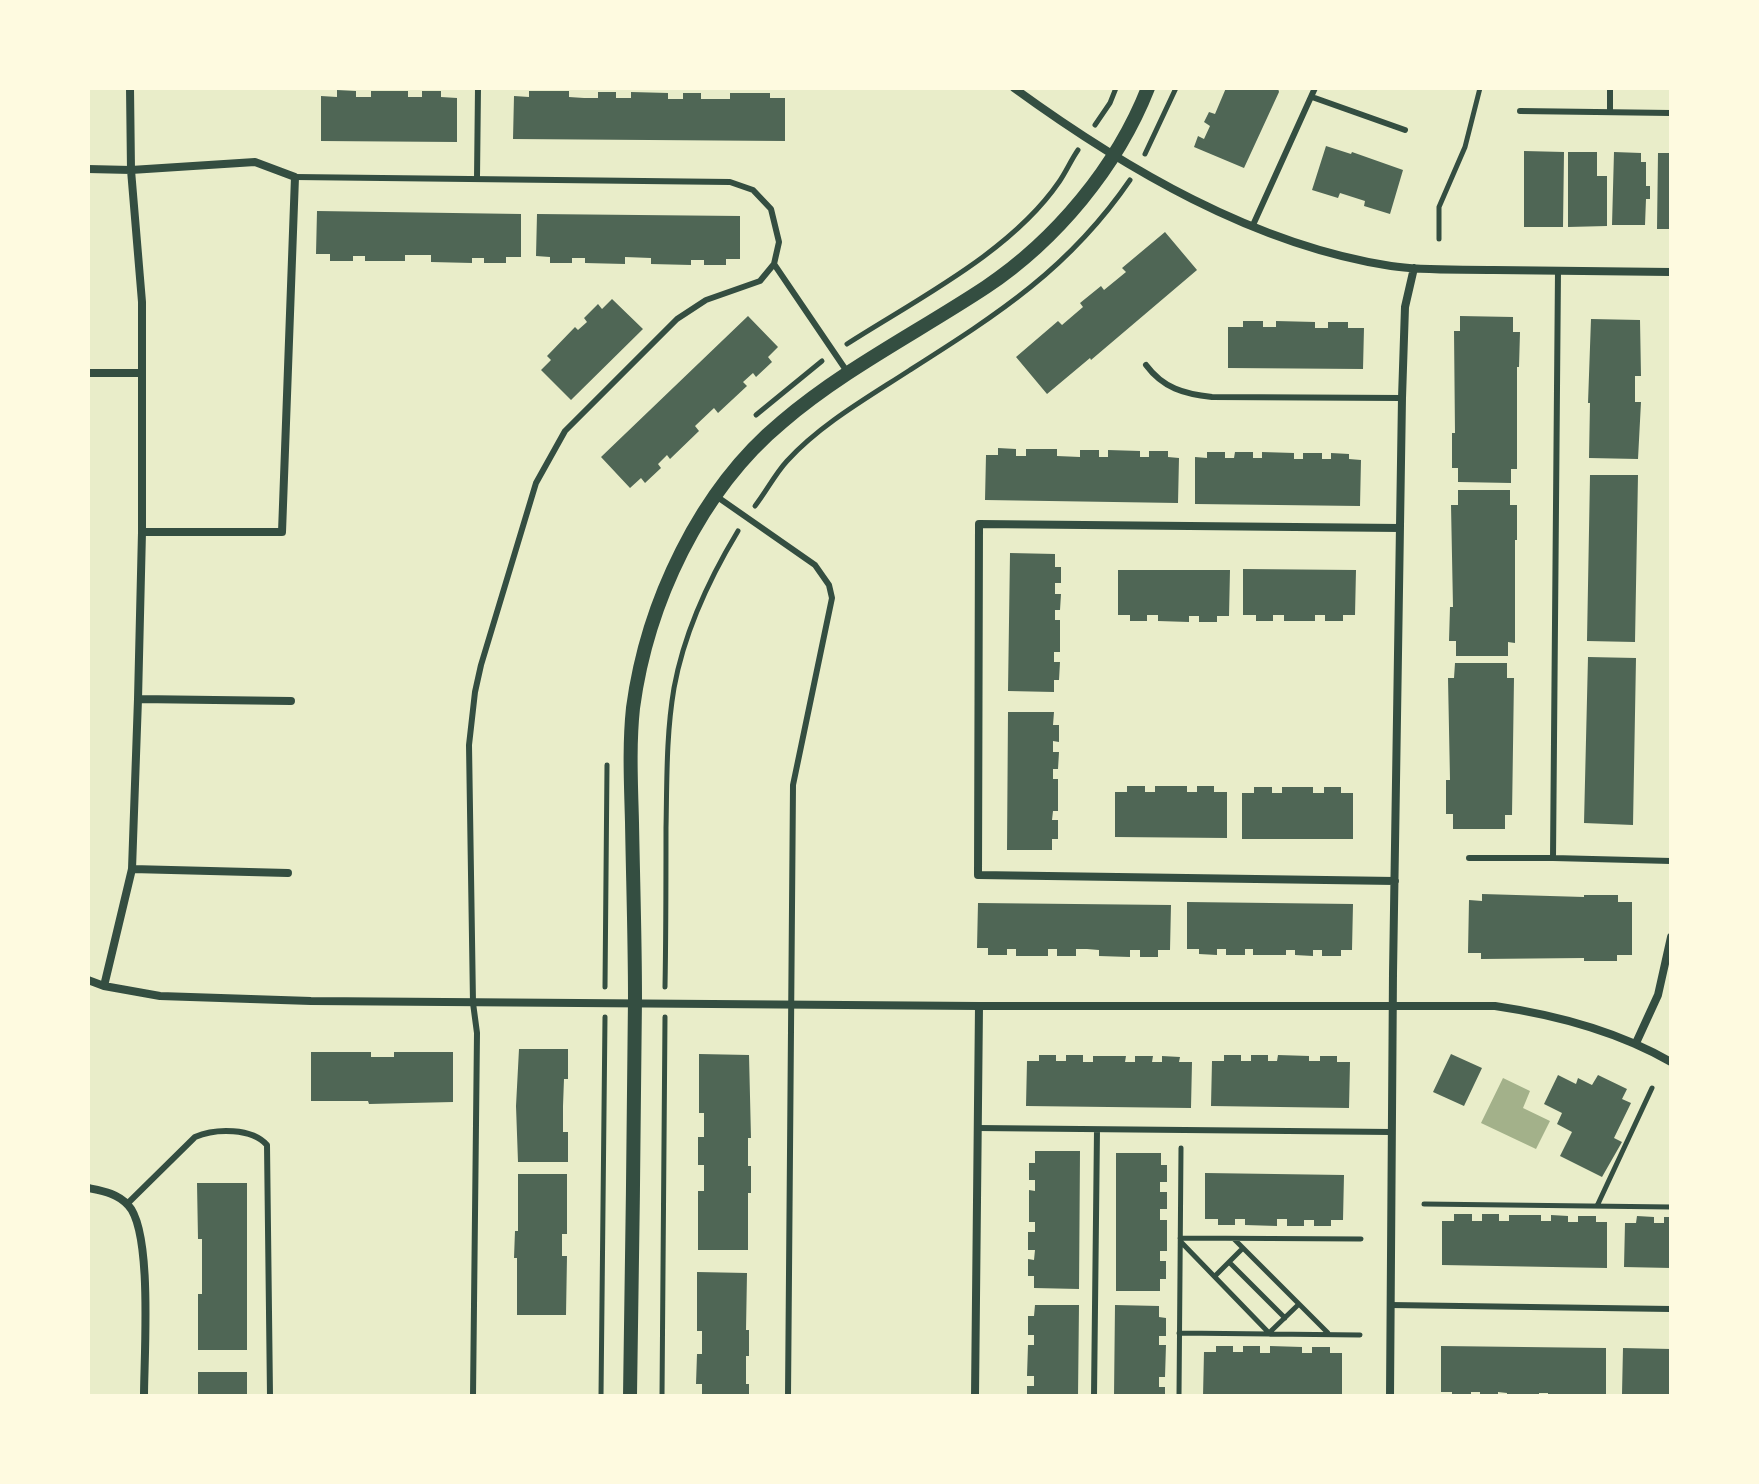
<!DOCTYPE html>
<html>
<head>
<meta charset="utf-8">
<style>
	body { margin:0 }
	#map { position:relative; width:1759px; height:1484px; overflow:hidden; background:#e9edc9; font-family:Merriweather,serif }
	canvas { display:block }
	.frame { position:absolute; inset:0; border:90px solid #fefae0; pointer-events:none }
</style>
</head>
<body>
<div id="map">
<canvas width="1759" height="1484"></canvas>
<div class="frame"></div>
</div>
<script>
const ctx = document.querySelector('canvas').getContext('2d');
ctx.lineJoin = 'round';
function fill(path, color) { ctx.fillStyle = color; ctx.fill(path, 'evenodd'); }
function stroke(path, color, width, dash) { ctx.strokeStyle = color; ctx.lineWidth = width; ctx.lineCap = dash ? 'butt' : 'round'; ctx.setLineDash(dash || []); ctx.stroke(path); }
fill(new Path2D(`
	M1503 1078 1530 1091 1523 1108 1550 1121 1536 1149 1481 1123Z`), '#a3b18a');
fill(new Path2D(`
	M1226 88H1278L1279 92 1244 168 1194 147 1198 136 1204 139 1210 126 1204 122 1209 112 1215 114Z
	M337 90 356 91V97H371V91H408V97H422V91H441V97L457 98V142L321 141V96L337 97Z
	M529 91H569V97L584 98H598V92H616V98H631V92L668 93V99H683V93H701V99H730V93H770V98H785V141L513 139 514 96 529 97Z
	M1326 146 1351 154 1352 152 1403 170 1390 214 1364 206 1365 201 1340 193 1338 198 1312 190Z
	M1524 151 1564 152 1563 227H1524Z
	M1568 152H1597V176H1607V226L1568 227Z
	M1614 152 1641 153V162H1646V186H1650V199H1646L1645 225H1612Z
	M1658 153H1671V229H1657Z
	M317 211 521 214V257H506V263H484V258H472V263L431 262V255H405V261H365V256H353V261H330V254H316Z
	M537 214 740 216V259H726V265H704V260H691V265L651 264V258L625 257V264L585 263V258H572V263H550V257L536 256Z
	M1165 232 1197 270 1091 360 1090 358 1047 394 1016 357 1058 321 1062 325 1083 307 1080 303 1101 286 1104 290 1126 272 1122 268Z
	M612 299 643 329 571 400 541 370 551 360 547 356 575 327 578 330 587 322 584 318 598 304 602 309Z
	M748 316 778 347 768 357 772 362 756 377 753 373 743 382 747 386 718 413 714 408 695 426 699 431 670 459 667 455 658 464 661 468 645 483 641 478 630 488 601 457Z
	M1460 316 1513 317V332H1520L1519 367H1517V469H1511V483L1458 482V468H1452V433H1455L1454 331H1460Z
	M1591 319 1640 320 1641 376H1635V402H1641L1638 459 1589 458 1590 403H1588Z
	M1243 321H1263V327H1276V321L1315 322V328H1328V322H1348V328H1364L1363 369 1228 368V327H1243Z
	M998 448 1016 449V456H1026V449H1057V456L1080 457V450H1099V457H1108V450L1140 451V457H1149V451H1168V457L1179 458 1178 503 985 500 986 455H998Z
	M1207 452H1225V458H1234L1235 452H1253V458H1262V452L1294 453V459H1303V453H1322V459H1331V453L1349 454V459L1361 460 1360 506 1195 504V457L1207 458Z
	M1590 475H1638L1635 642 1587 641Z
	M1458 490H1510V505H1517V540H1515V643L1508 642V656H1456V641H1449L1450 607H1453L1451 505H1458Z
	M1010 553 1055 554V567H1061V583H1055V594H1061L1060 610H1055V620H1060V652H1054V662H1060L1059 680H1054V692L1008 691Z
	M1243 569 1356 570 1355 615H1343V621H1325V615H1315V621H1284V615H1273V621H1256V615H1243Z
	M1118 570H1230L1229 616H1217V622H1199V616H1189V622L1158 621V615H1147V621H1130V615H1118Z
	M1588 657 1636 658 1633 825 1584 823Z
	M1455 663H1507V678H1514L1512 815H1505V829H1453V814H1446V780H1450L1448 678H1454Z
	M1008 712H1054L1053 725H1059V742L1053 741V752H1059L1058 769H1053V779H1058V811H1053L1052 820H1058V839H1052V850H1007Z
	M1127 786H1145V792H1155V786H1187V792H1197V786H1214V792H1227V838L1115 837V792H1127Z
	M1254 787H1272V793H1282V787H1313V793H1324V787H1341V793H1353V839H1242V793H1254Z
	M1482 894 1584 897V895H1618V902H1632V955H1617V961H1584V958L1481 959V953H1468L1469 900 1482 901Z
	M1187 902 1353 904 1352 950H1341V956H1322V950H1313V956L1295 955V950H1286V955H1253V949H1245V955H1226V949H1217V955L1199 954V949H1187Z
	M978 903 1171 905 1170 950H1158V957H1140V950H1130V957L1099 956V950L1087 949H1076V956H1057V949H1048V956H1016V949H1007V955H988V948H977Z
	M519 1049H568V1079H564L563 1106V1132H568V1162H518L516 1106Z
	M311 1052H371V1057H394V1052H453V1102L369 1104 368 1101H311Z
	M699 1054 749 1055 751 1138H748V1166H751V1193H748V1250H698V1191H704V1165H698V1137H704V1113H699Z
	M1451 1054 1482 1068 1464 1106 1433 1092Z
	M1039 1055H1056V1061H1066V1055H1083V1062H1093V1056H1126L1125 1062H1135V1056H1153L1152 1062H1162V1056L1180 1057 1179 1062H1192L1191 1108 1026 1106 1027 1061H1039Z
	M1224 1055H1241V1061H1251V1055H1268V1061H1277L1278 1055 1309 1056V1061H1320V1056H1337V1062H1350L1349 1108 1211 1106 1212 1061H1224Z
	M1558 1075 1576 1084 1578 1078 1592 1085 1598 1075 1627 1089 1622 1099 1631 1103 1614 1138 1622 1142 1602 1177 1560 1156 1572 1132 1557 1124 1562 1113 1544 1104Z
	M1035 1151H1080L1079 1289 1034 1288V1276H1028V1259L1034 1260 1035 1250H1028V1232H1035V1222H1029V1190L1035 1191V1180H1029V1163H1035Z
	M1116 1153H1161V1165H1167V1182H1160V1192H1167V1209H1160V1220H1167V1251H1160V1261H1166V1279H1160V1291H1116Z
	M1205 1173 1344 1175 1343 1220H1331V1226H1314V1220H1304V1226H1287V1219H1277V1226L1245 1225V1219H1235V1225H1218V1219H1205Z
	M518 1174H567V1234H562V1256H567L566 1315H517V1258H514L515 1231H518Z
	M197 1183H247V1350H198V1294H202V1239H198Z
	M1454 1214H1472V1221H1482V1214H1499V1221H1509V1215H1541V1221H1551V1215L1568 1216V1222H1578V1216H1596V1222H1607V1268L1442 1265V1221H1454Z
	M1637 1216 1654 1217V1223H1664V1217H1671V1268L1624 1267 1625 1223H1636Z
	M697 1272 747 1273 746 1330H749V1356H746V1384H749V1396H702V1384H696L697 1354H702V1331H697Z
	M1035 1305H1079L1078 1396H1027V1386H1034V1376H1027L1028 1345H1034V1335H1028V1316H1034Z
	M1115 1305 1159 1306V1317L1166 1318V1336H1159V1345H1166L1165 1377H1159V1387H1165V1396H1114Z
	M1216 1346H1233V1352H1243V1346H1260V1353H1270V1346L1302 1347V1353H1312V1347H1330V1353H1342V1396H1203L1204 1352H1216Z
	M1441 1346 1606 1348V1394L1548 1396V1393H1539V1396H1507V1393L1498 1392V1396H1480V1392H1471V1396H1452V1392H1441Z
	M1623 1348 1671 1349V1396L1622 1394Z
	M198 1372H247V1396H198Z`), '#4f6655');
stroke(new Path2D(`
	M1095 125 1110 103 1116 88
	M1145 154 1176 88
	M1439 239V207L1465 147 1480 88
	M847 344C917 299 1011 252 1059 182 1066 172 1071 160 1078 150
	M756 415 822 361
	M755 506C766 492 775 474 787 461 821 424 867 398 910 370 998 314 1069 269 1130 180
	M605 987 607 765
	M665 987C666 934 666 881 666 828 667 782 666 735 674 688 684 633 709 579 738 531
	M1424 1204 1671 1207
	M1597 1206 1652 1088
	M1180 1238 1361 1239
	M1234 1239 1328 1333
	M1181 1242 1270 1334
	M1229 1262 1285 1318
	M1215 1276 1243 1248
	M1270 1332 1299 1304
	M1179 1333 1360 1335
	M601 1396 605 1017
	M662 1396 665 1017
	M1179 1396 1181 1148`), '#344e41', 5);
stroke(new Path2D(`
	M1312 97 1405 130
	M1520 111 1671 113
	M1610 112V88
	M295 177 730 182 753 190 771 209 779 242 774 264 760 281 706 300 677 319 565 431 536 483 481 665 475 692 469 745 473 1003 477 1033 473 1396
	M477 178 478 88
	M1253 225 1315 88
	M774 264 848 373
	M1558 271 1553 858 1671 861
	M1146 365C1163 388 1184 394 1212 397L1402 398
	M716 496 815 565 829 585 832 598 793 785 788 1396
	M1469 858H1553
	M978 1128 1391 1132
	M127 1204 195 1137C216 1128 252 1128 267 1145L270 1396
	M1390 1305 1671 1309
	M1094 1396 1097 1130`), '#344e41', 6);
stroke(new Path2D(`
	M1014 88C1124 168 1254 245 1391 266 1424 271 1460 269 1494 270 1553 271 1612 271 1671 272
	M88 169 131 170 255 162 295 177 282 532H142
	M88 373H142
	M138 699 291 701
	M132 869 288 873
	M1395 881 978 875 979 524 1400 528
	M88 980 104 986 160 996 311 1001 979 1006H1495C1557 1015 1617 1031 1671 1062
	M104 986 132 869 138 699 142 532V302L131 170 130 88
	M1636 1043 1658 995 1671 937
	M88 1188C103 1191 117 1193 128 1205 153 1231 144 1356 144 1396
	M975 1396 979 1006
	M1390 1396 1393 973 1402 398 1405 307 1414 268`), '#344e41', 8);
stroke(new Path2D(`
	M630 1396C632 1263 634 1131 635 998 635 940 633 881 632 822 631 784 629 746 633 708 647 603 700 490 782 422 844 369 918 332 986 287 1056 240 1117 167 1148 88`), '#344e41', 14);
</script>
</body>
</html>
